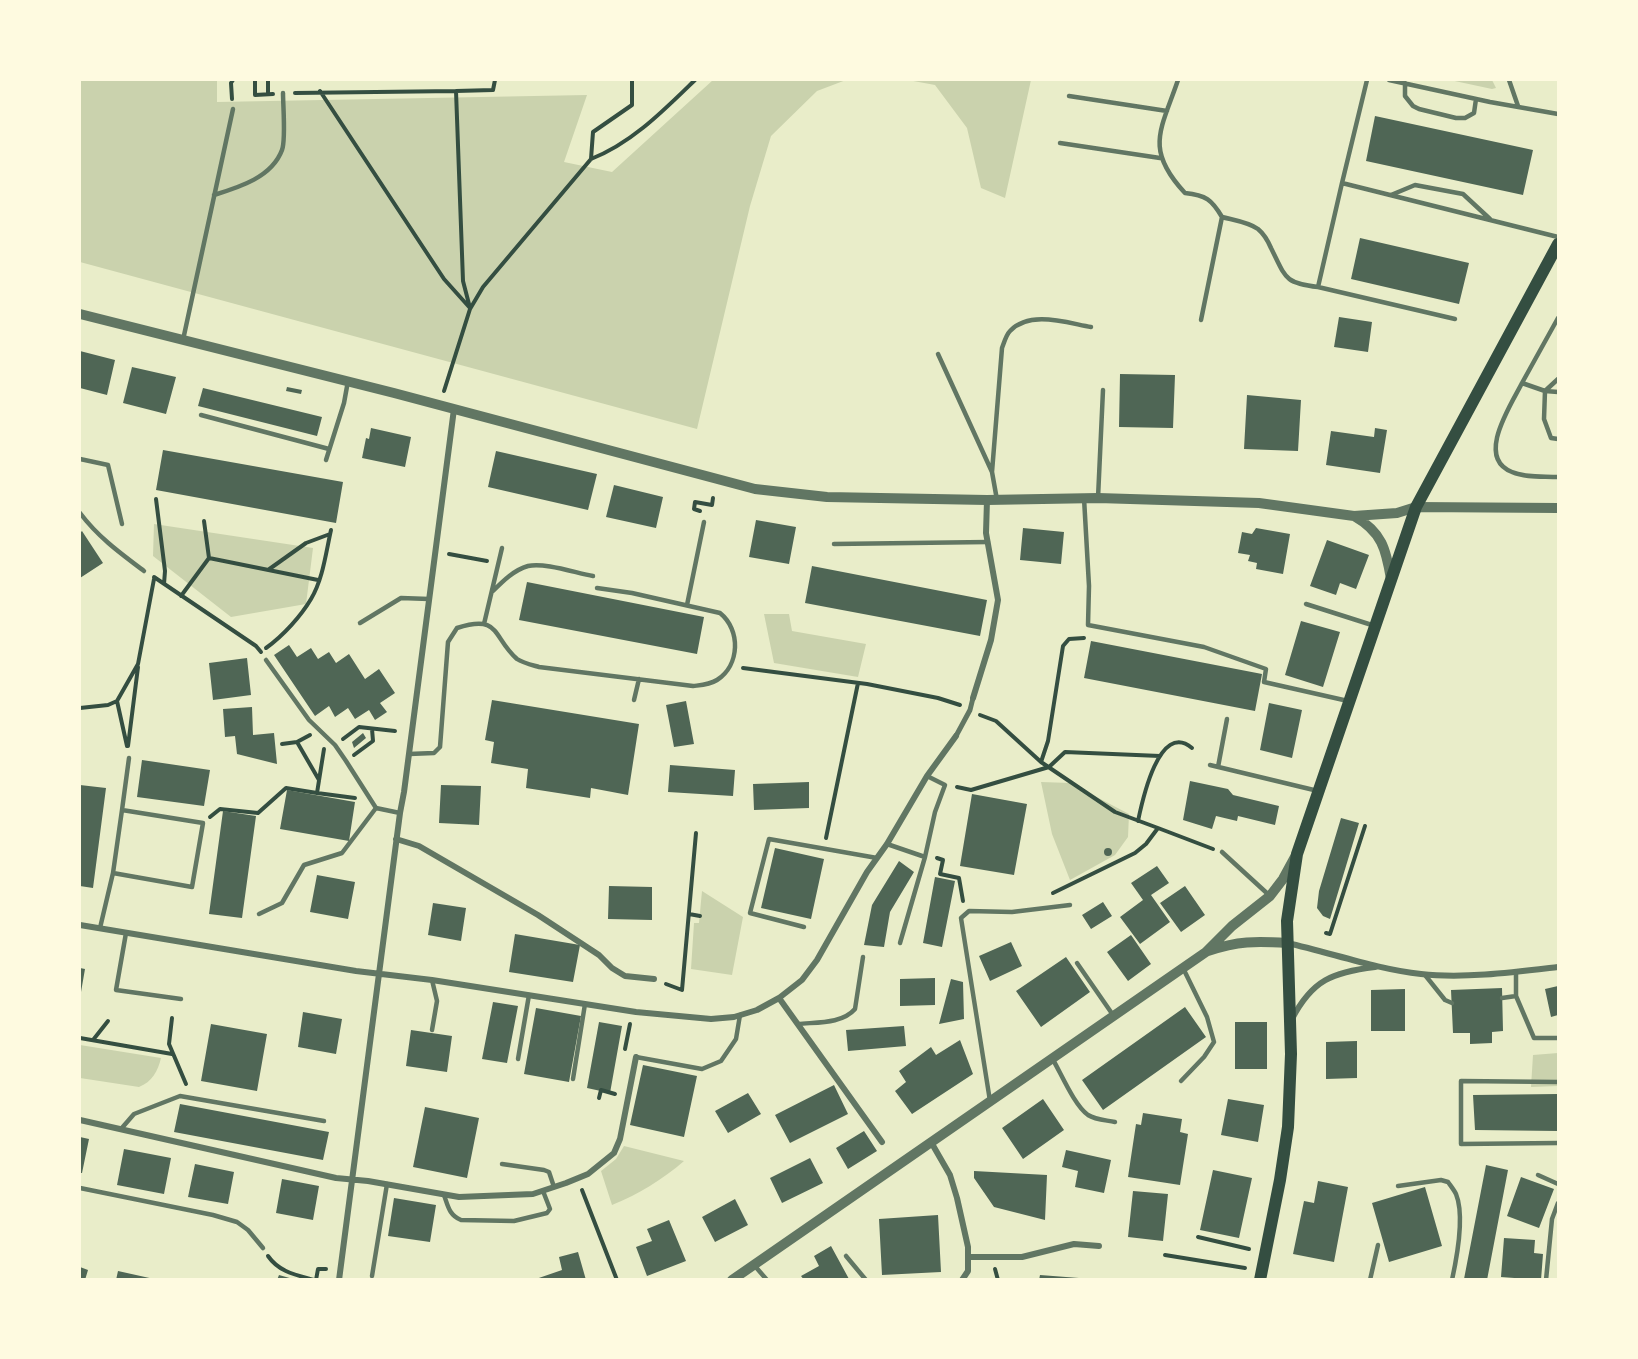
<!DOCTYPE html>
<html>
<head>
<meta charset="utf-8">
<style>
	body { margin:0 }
	#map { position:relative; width:1638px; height:1359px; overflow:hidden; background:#e9edc9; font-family:"Public Sans",sans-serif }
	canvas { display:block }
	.frame { position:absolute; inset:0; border:81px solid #fefae0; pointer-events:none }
</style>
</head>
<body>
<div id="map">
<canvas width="1638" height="1359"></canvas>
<div class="frame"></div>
</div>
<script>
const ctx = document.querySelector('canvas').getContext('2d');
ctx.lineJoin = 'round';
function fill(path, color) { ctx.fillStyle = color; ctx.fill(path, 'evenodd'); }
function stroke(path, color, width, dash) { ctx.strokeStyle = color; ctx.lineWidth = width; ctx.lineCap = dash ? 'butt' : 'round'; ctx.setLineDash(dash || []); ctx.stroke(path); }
fill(new Path2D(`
	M80 80H217V102L587 95 564 162 612 172 713 80H846L817 91 771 136 750 206 697 429 80 262Z
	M908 80H1031L1005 198 981 188 967 128 935 85Z
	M1450 80H1492L1496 88 1492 89Z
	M154 524 313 548 306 604 231 617 153 556Z
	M764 614H789L792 631 866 644 858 677 774 663Z
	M1041 782 1070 783 1129 814 1128 837 1115 855 1070 880 1052 834Z
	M702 891 743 917 732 975 691 969 694 923H699Z
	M80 1045 161 1058C158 1071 152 1082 139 1087L80 1078Z
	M1558 1053V1086L1531 1087 1533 1055Z
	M624 1146 684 1161C662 1180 639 1194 612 1205L601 1171 616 1159Z`), '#cad2ad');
fill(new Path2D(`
	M1375 116 1533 150 1523 195 1366 161Z
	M1360 238 1469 263 1459 304 1351 279Z
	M1339 317 1372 322 1368 352 1334 347Z
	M80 351 115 360 107 395 80 388Z
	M132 367 176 377 166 414 123 403Z
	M1120 374 1175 375 1173 428 1119 427Z
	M287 387 302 390 301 394 286 391Z
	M203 388 322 417 317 436 198 406Z
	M1247 395 1301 400 1298 451 1244 449Z
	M371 428 411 437 405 467 362 458 366 438 369 439Z
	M1375 428 1387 430 1380 473 1326 465 1331 431 1374 437Z
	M163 450 343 482 336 523 156 490Z
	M496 451 597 474 588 510 488 487Z
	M614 485 663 497 656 528 606 517Z
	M756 520 796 527 789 564 749 557Z
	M1023 528 1064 532 1061 564 1020 560Z
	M1256 528 1290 534 1283 574 1256 569 1257 563 1248 561 1250 555 1238 553 1242 532 1252 534Z
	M82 531 103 563 80 578V533Z
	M1327 540 1369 555 1356 589 1340 583 1336 595 1310 586Z
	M812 566 987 600 980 636 805 603Z
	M527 582 704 617 697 654 519 620Z
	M1301 621 1340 632 1323 687 1285 675Z
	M1091 641 1262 674 1255 711 1084 678Z
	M289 645 297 657 311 648 318 659 329 652 336 663 349 654 365 679 379 669 395 693 380 703 387 712 375 720 369 710 355 719 348 708 335 717 329 706 315 716 274 655Z
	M247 658 251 695 213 700 209 663Z
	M492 700 639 724 628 795 591 788 590 798 526 788 528 769 491 763 494 742 485 740Z
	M686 701 694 744 674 747 666 705Z
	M1269 703 1302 710 1292 758 1260 750Z
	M252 707 253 735 274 733 277 764 237 754 235 736 225 737 223 709Z
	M363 733 366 738 354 748 352 742Z
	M142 760 210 770 204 806 137 797Z
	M670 765 735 770 733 796 668 792Z
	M1190 781 1228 789 1233 795 1279 806 1275 825 1238 816 1237 821 1216 816 1212 829 1183 820Z
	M809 782V808L754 810 753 784Z
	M80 785 106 788 93 888 80 886Z
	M441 785 481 786 479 825 439 823Z
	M287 790 355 802 349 841 280 829Z
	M972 794 1027 804 1014 875 960 866Z
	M223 811 256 816 242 918 209 914Z
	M1341 818 1359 823 1330 919 1323 916 1317 908 1319 891Z
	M775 848 824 859 811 919 761 908Z
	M1104 852a4 4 0 1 1 8 0a4 4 0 1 1-8 0Z
	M899 861 914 872 890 912 884 947 864 945 872 905Z
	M1157 866 1169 883 1151 895 1170 922 1140 944 1120 917 1143 900 1131 883Z
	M317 875 355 882 348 919 310 912Z
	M935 877 955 881 942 947 923 943Z
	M609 886 652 887V920L608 919Z
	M1185 886 1205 915 1181 932 1160 903Z
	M1103 902 1112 916 1091 929 1082 915Z
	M433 903 466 908 461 941 428 935Z
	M515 934 580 945 573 982 509 972Z
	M1131 935 1151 964 1128 981 1107 952Z
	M1011 942 1022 966 990 981 979 956Z
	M1066 957 1090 992 1041 1027 1016 991Z
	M80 968 85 969 81 992H80Z
	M935 978V1005L900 1006V979Z
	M951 979 963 982 964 1019 939 1024Z
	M1558 986V1015L1551 1017 1545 989Z
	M1502 988 1503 1031 1492 1032V1043L1470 1044V1033H1453L1451 990Z
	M1405 989V1031H1371V990Z
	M493 1002 518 1006 507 1063 482 1059Z
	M1185 1007 1206 1037 1103 1110 1082 1080Z
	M536 1008 581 1016 569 1082 524 1074Z
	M303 1012 342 1019 336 1054 298 1047Z
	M599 1022 622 1026 610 1093 587 1088Z
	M1235 1022H1267V1069H1235Z
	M211 1024 267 1034 257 1091 201 1081Z
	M904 1026 906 1046 848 1051 846 1030Z
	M411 1030 452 1036 447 1072 406 1066Z
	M960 1040 973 1074 912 1114 895 1091 906 1082 899 1071 931 1047 936 1055Z
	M1357 1041V1078L1326 1079V1042Z
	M643 1065 697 1076 684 1137 630 1125Z
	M834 1085 848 1114 790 1143 775 1115Z
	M748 1093 761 1114 728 1133 715 1111Z
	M1558 1094V1131L1475 1130 1473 1095Z
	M1043 1099 1064 1130 1023 1159 1002 1128Z
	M1228 1099 1264 1105 1258 1142 1221 1135Z
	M180 1104 329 1132 323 1160 174 1132Z
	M425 1107 479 1118 467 1178 413 1167Z
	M1143 1113 1182 1119 1180 1132 1188 1134 1180 1185 1128 1177 1136 1124 1141 1125Z
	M864 1131 877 1151 848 1169 836 1148Z
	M80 1137 89 1139 82 1173H80Z
	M124 1149 171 1158 164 1194 117 1185Z
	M1066 1150 1111 1160 1104 1193 1075 1187 1078 1171 1062 1167Z
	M810 1158 823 1183 782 1203 770 1178Z
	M195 1164 234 1172 228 1204 188 1197Z
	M1486 1165 1508 1170 1487 1280H1468L1464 1279Z
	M1213 1170 1252 1178 1239 1238 1200 1230Z
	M974 1171 1047 1175 1045 1220 994 1207 974 1178Z
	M1521 1177 1554 1189 1539 1228 1507 1216Z
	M282 1179 319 1186 313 1220 276 1213Z
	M1318 1181 1348 1187 1334 1262 1293 1254 1304 1201 1314 1203Z
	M1425 1187 1442 1246 1389 1262 1372 1203Z
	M1133 1191 1168 1194 1163 1241 1128 1237Z
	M394 1198 436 1205 430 1242 388 1236Z
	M735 1199 748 1225 715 1242 702 1217Z
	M938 1215 941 1272 882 1275 879 1219Z
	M669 1220 686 1261 647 1276 636 1247 652 1241 647 1229Z
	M1504 1238 1535 1240 1534 1253 1543 1254 1541 1280 1501 1277Z
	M831 1246 849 1279 804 1280 801 1276 819 1266 814 1256Z
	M578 1252 586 1280H533L562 1270 559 1257Z
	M80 1267 88 1270 85 1280H80Z
	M118 1271 154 1279V1280H116Z
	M279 1275 293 1279V1280H277Z
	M1040 1275 1079 1278V1280H1039Z`), '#4f6655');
stroke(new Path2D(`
	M255 80V95L273 94
	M268 80V94
	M320 91 444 279 470 308
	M295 93 456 91
	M232 99 231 83 233 80
	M591 159 593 132 632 105V80
	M470 308 463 281 456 91 493 90 495 80
	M444 391 470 309 483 287 591 159C632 143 664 110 695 80
	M156 499 165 571 164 584
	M700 511 694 509 695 502 712 505 713 498
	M204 521 209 558
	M449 554 487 561
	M268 570 306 543 330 534
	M154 577 256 646 261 652
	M181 596 209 558 318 580
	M266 648C283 636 301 616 311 599 323 579 326 552 331 530
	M743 668 867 684 938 698 960 705
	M117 701 127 746
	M80 708 108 705 117 701 138 664 154 579
	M980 715 996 721 1041 762 1115 812 1158 828
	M343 739 359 727 395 731
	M297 742 319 780
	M282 744 297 742 310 735
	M128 746 138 667
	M324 749 317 793 355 798
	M354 755 373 741 372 729
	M1041 762 1048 741 1063 646 1069 639 1084 638
	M957 787 971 790 1049 767 1065 752 1160 756
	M210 817 220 809 258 813 286 788 317 793
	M1138 821C1142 802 1159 720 1192 748
	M826 838 858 683
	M937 858 943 860 940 874 959 878 963 901
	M1053 893 1135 853 1146 844 1158 828 1213 849
	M689 914 700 916
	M1326 933 1330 934 1365 826
	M666 984 682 990 696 833
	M172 1018 169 1044 186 1084
	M80 1038 172 1054
	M93 1040 108 1021
	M625 1049 630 1024
	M599 1098 601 1090 615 1094
	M582 1190 617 1280
	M1198 1237 1249 1249
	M1165 1255 1245 1268
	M268 1256C279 1272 296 1275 314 1280
	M995 1269 998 1280
	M316 1280 318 1269H326`), '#344e41', 4);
stroke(new Path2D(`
	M1178 80C1161 130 1144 149 1185 193 1206 195 1212 200 1222 217L1201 320
	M1367 80 1342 183 1558 237
	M1389 80 1490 102 1558 114
	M1509 80 1518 106
	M1405 83V96L1413 106 1419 109 1456 118H1465L1474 113 1476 99
	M1069 96 1167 111
	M1060 143 1160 158
	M214 195C240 187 272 177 282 150 286 139 283 106 283 93
	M1391 195 1415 185 1463 194 1490 219
	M1222 217C1233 220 1248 222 1258 229 1264 234 1268 241 1271 248 1286 278 1284 283 1318 287L1455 319
	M1318 287 1342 183
	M183 340 233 109
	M938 354 992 472 997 500
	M1558 379 1545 391 1544 419 1551 438 1558 439
	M1522 383 1558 318
	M1558 392 1545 391 1522 383C1511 405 1475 458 1512 472 1526 478 1544 476 1558 477
	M201 415 329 449
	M80 459 108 465 122 524
	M326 460 344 403 348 381
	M992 472 1002 348C1004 343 1006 335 1010 331 1030 310 1067 323 1091 327
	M1084 498 1089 586 1088 625 1204 647 1266 669 1264 682 1348 701
	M1098 498 1103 390
	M80 513C98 537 120 553 144 571
	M834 544 988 542
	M493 591C503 581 514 570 528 566 544 562 576 573 593 576
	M1306 604 1375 626
	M687 605 704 522
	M360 623 401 598 429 599
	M484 624 502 548
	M266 660 309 720 335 745 346 761 376 808
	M634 700 639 679
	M409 754 434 753 440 747 448 642 457 628C501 614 492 637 517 659 523 663 532 665 539 667L693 686C702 685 709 685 717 680 740 665 741 630 720 613L632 593 597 588
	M1210 765 1318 791
	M1218 767 1227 719
	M122 810 129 758
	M887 844 925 857 900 943
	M1222 852 1270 896
	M925 857 935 812 945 785 927 776
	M259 914 282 903 304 865 342 853 376 808 400 813
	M804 927 750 913 769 839 877 858
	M100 928 113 873 192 887 203 823 122 810 113 873
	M126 933 116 990 181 999
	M1077 963 1113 1015
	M1425 975 1445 1000 1452 1003
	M1516 996 1534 1038H1558
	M1502 998 1516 996V972
	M798 1024C817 1022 842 1024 855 1009L863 957
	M432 1030 437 1001 432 980
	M636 1057 702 1069 721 1061 736 1039 740 1015
	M1052 1058C1061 1073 1074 1105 1088 1115 1096 1120 1106 1120 1115 1122
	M518 1059 529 995
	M573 1079 585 1004
	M1181 1081 1204 1057 1214 1042 1207 1017 1183 968
	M1558 1082 1461 1081V1144L1558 1143
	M990 1101 961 918 969 911 1012 912 1070 905
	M121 1129 134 1114 180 1096 324 1121
	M502 1164 544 1170 549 1172 554 1187
	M1538 1175 1558 1184
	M1398 1186 1441 1180 1448 1182C1450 1185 1454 1190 1456 1194 1465 1216 1457 1257 1452 1280
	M80 1188 213 1215 237 1222 248 1230 263 1248
	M444 1195C448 1206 449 1215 461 1220L514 1221 547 1213 550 1209 543 1191
	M846 1256 866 1280
	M754 1265 767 1280
	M372 1276 387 1184
	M1370 1280 1378 1245
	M1546 1280 1552 1219 1558 1203`), '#617663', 4.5);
stroke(new Path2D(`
	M956 736 970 710 973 698`), '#617663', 5);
stroke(new Path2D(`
	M973 698 991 640 998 600 986 533 987 500
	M396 839 419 846 538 915 599 955 612 968 625 976 654 979
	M80 925 356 971 432 980 636 1012 711 1019 734 1017 757 1010 779 998 802 980 817 960 867 872 887 844 927 776 956 736
	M1287 943C1332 953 1376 969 1421 974 1464 979 1516 972 1558 967
	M779 998 882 1142
	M1292 1019C1312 980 1333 972 1375 967
	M80 1120 336 1178 368 1181 459 1197 533 1194 566 1183 588 1174 614 1153 620 1139 636 1057
	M931 1142 950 1175 957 1198 968 1247V1271L962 1280
	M968 1257H1022L1074 1244 1099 1246
	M339 1280 400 813 404 792 454 409`), '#617663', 6);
stroke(new Path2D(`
	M80 314 394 393 755 489 827 497 987 500 1098 498 1259 503 1354 516 1397 513 1416 507 1558 508
	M1354 516C1382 532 1386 549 1391 579
	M1208 951C1238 941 1255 941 1287 943
	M732 1280 1206 952 1232 926 1270 896 1283 879 1295 857`), '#617663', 10);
stroke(new Path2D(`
	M1260 1280 1280 1180 1288 1127 1291 1054 1287 921 1297 854 1416 507 1558 244`), '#344e41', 12);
</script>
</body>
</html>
